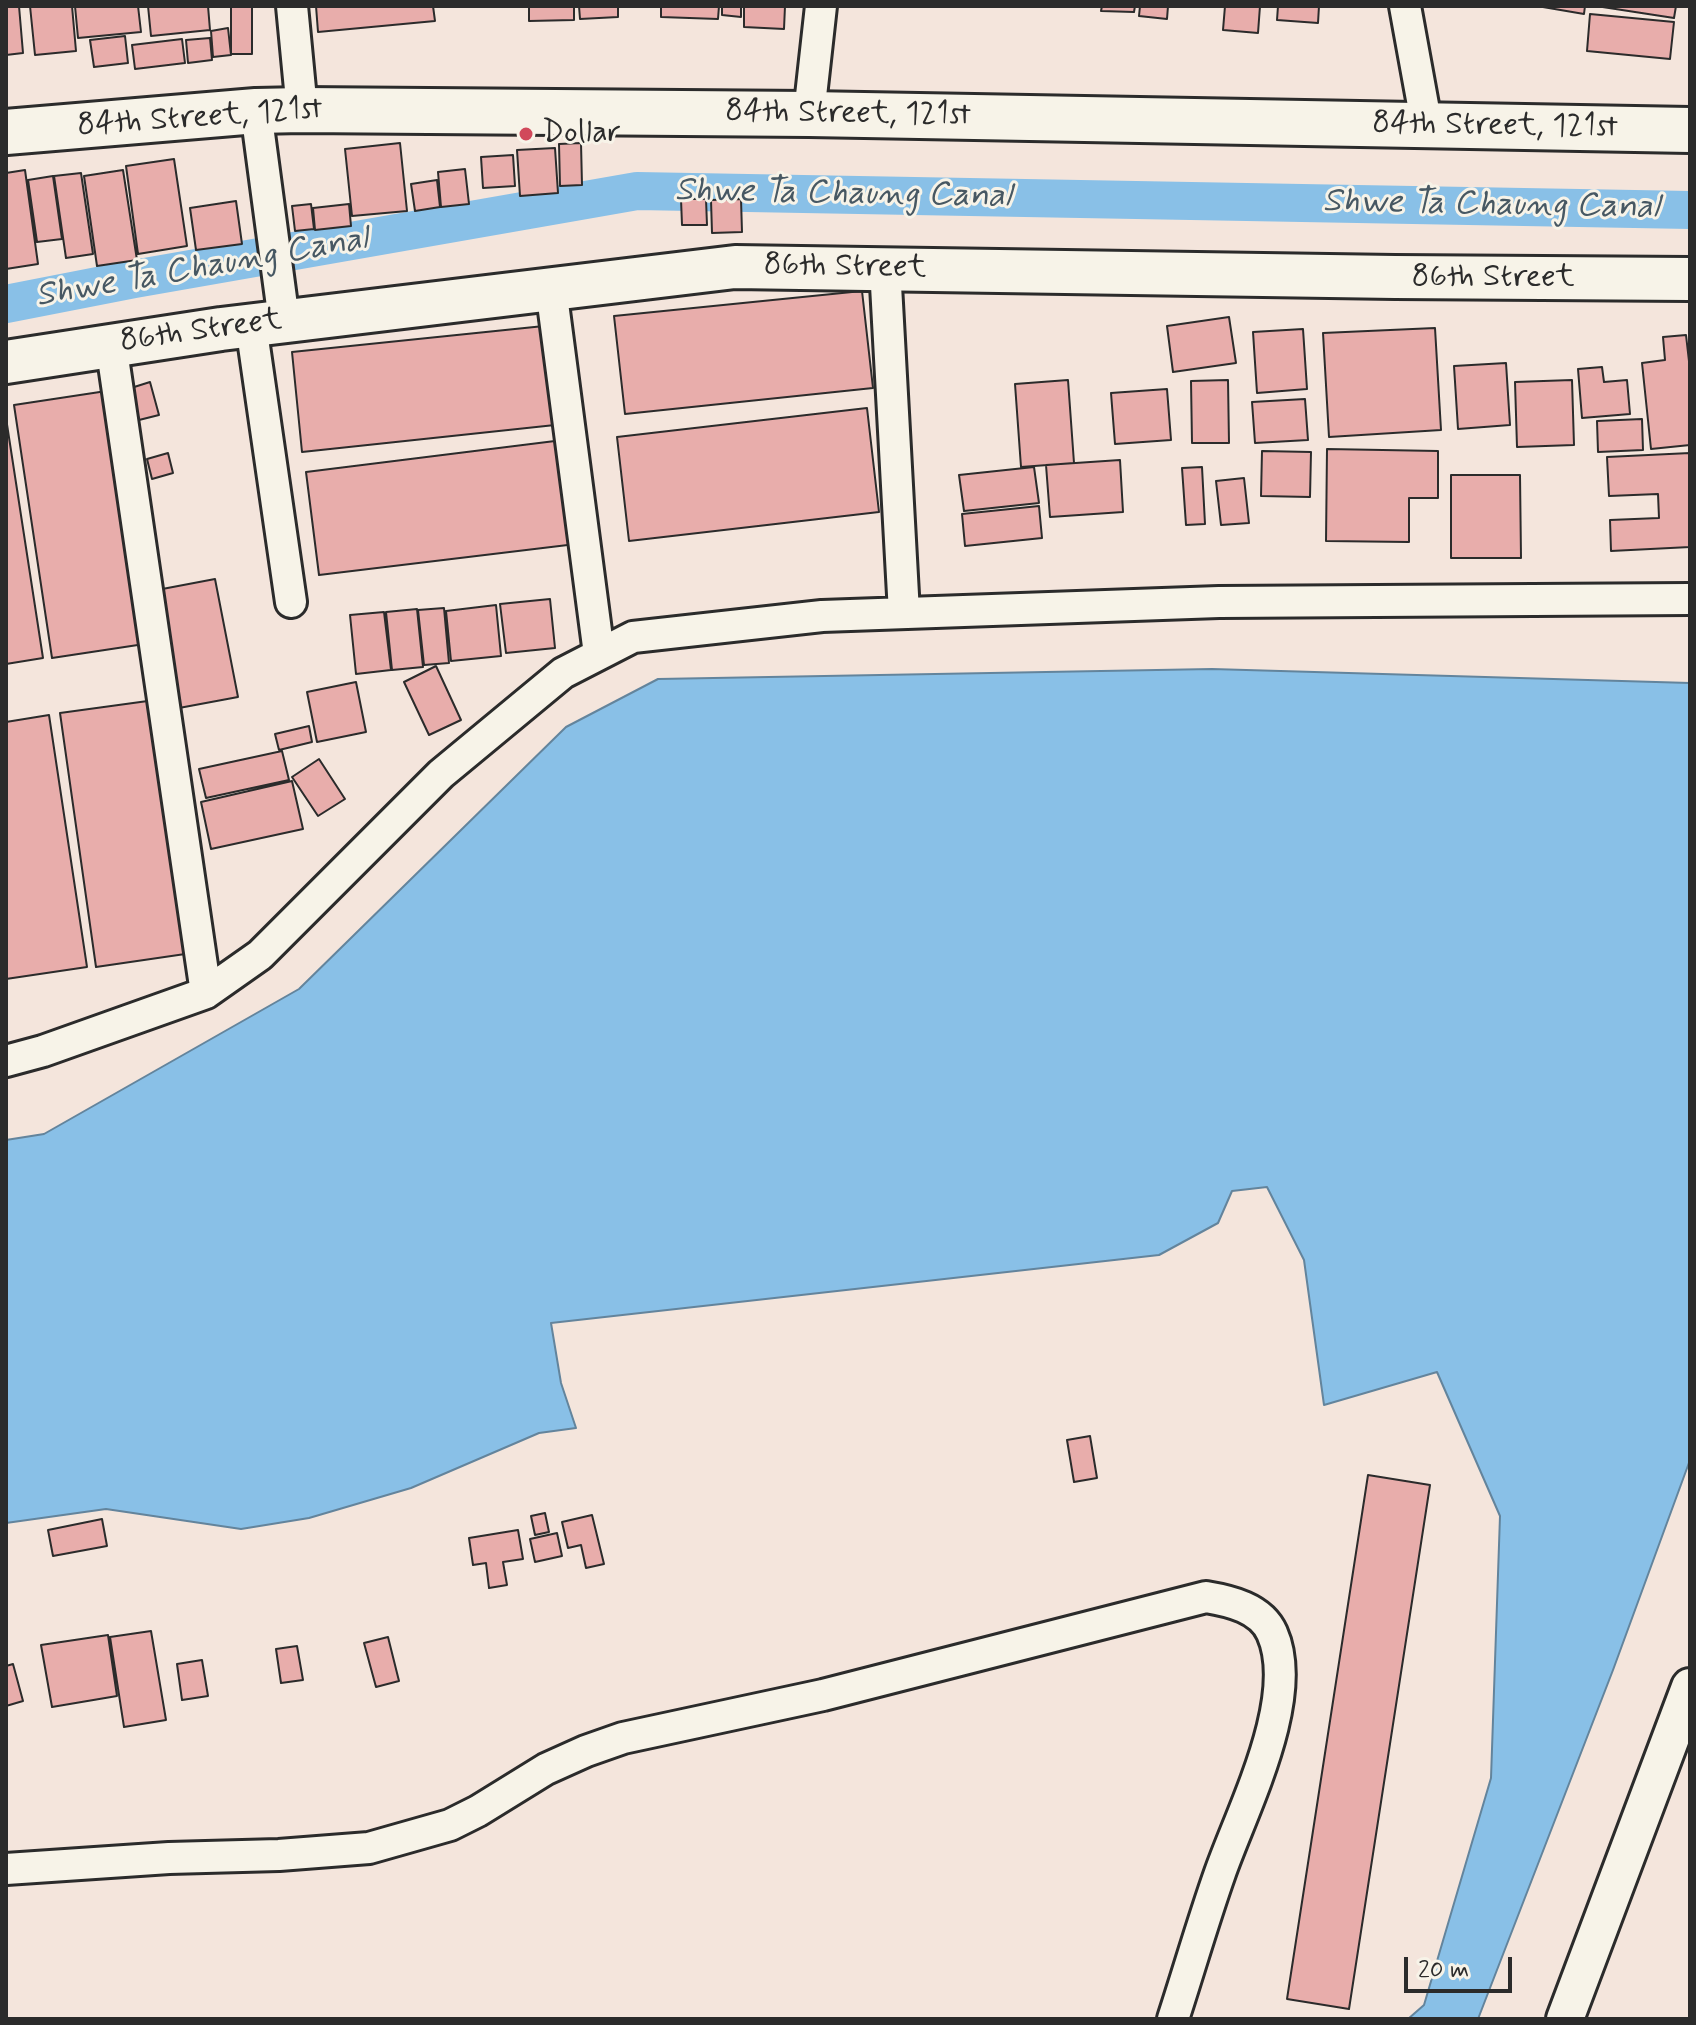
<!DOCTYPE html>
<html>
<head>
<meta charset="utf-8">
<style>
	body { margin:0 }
	#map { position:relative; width:1696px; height:2025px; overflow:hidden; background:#f4e5dc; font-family:Mynerve,sans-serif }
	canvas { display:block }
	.frame { position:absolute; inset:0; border:8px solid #2b2b2b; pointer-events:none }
	.scale { position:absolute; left:1404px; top:1957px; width:108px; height:36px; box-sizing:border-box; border:4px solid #2b2b2b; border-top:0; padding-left:10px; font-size:24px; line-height:28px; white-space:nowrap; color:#2b2b2b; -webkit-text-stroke:6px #f7f3e8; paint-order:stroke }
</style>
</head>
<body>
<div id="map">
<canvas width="1696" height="2025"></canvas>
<div class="frame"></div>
<div class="scale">20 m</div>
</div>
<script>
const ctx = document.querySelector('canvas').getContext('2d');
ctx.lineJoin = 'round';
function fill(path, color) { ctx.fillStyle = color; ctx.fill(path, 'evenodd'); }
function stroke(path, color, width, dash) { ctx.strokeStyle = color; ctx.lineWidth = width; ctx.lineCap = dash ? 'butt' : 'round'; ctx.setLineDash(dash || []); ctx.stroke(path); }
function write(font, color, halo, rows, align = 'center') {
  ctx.font = font + ' Mynerve,sans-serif'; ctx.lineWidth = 6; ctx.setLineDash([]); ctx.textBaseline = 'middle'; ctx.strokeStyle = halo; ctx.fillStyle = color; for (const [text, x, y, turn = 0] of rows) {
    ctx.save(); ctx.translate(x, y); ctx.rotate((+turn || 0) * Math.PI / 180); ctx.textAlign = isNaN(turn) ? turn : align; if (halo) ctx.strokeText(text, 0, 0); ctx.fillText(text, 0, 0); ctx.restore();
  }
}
const water = new Path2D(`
	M1212 669 1690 683V1460L1613 1670 1478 2019H1408L1424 2005 1491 1778 1500 1516 1437 1372 1324 1405 1304 1260 1267 1187 1232 1191 1218 1223 1159 1255 551 1323 561 1383 576 1428 539 1433 411 1488 309 1518 241 1529 106 1509 6 1523V1140L44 1134 299 989 566 727 658 679Z`);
fill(water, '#89c0e7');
stroke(water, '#63849c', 2);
stroke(new Path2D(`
	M6 304 134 279 637 191 1690 210`), '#89c0e7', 38);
const building = new Path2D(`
	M6 6H19L23 53 6 55Z
	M30 6H72L76 51 35 55Z
	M75 6H138L141 32 78 38Z
	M148 6H208L210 30 151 36Z
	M231 6H252V54H231Z
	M316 6H433L435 21 318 32Z
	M529 6H574V20L529 21Z
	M579 6H618V17L580 19Z
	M661 6H719L718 19 661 17Z
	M722 6H741V17L722 15Z
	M744 6H785L784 29 744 27Z
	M1102 6H1135L1134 12 1101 11Z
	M1140 6H1168L1167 19 1139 16Z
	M1225 6H1260L1258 33 1223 30Z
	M1278 6H1319L1318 23 1277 20Z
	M1537 6H1585L1584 14Z
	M1596 6H1676L1674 18Z
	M1590 14 1674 22 1670 59 1587 51Z
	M228 28 231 55 213 57 211 31Z
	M125 36 128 63 94 67 90 40Z
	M210 38 212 60 188 63 186 40Z
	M182 39 185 63 135 69 132 45Z
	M400 143 407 211 352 216 345 149Z
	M581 143 582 185 560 186 559 144Z
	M555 148 558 193 520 196 517 150Z
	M513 155 515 186 483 188 481 157Z
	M174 159 187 246 138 254 126 166Z
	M465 169 469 204 441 207 438 172Z
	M25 170 38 264 6 269V173Z
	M123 170 137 260 97 266 84 176Z
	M81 173 93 254 66 258 54 176Z
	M53 176 62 239 37 242 28 180Z
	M437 180 440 207 415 211 411 184Z
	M681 199H706L707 225H682Z
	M741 199 742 232 712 233 711 200Z
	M236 201 242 244 196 250 190 208Z
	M311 204 314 229 295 231 292 206Z
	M349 204 351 226 315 230 313 208Z
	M862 291 873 388 625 414 614 316Z
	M1229 317 1236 363 1173 372 1167 326Z
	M544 326 555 425 302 452 292 352Z
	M1435 328 1441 430 1329 437 1323 333Z
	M1303 329 1307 389 1257 393 1253 332Z
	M1686 335 1690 370V445L1651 449 1642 363 1665 360 1663 337Z
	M1506 363 1510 425 1458 429 1454 366Z
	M1602 367 1604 382 1627 380 1630 414 1582 418 1578 369Z
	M1068 380 1074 463 1021 467 1015 384Z
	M1228 380 1229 443H1192L1191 381Z
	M1572 380 1574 445 1517 447 1515 382Z
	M150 382 159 415 139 420 131 388Z
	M1167 389 1171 440 1115 444 1111 393Z
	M113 390 151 643 52 658 14 405Z
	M1305 399 1308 440 1255 443 1252 402Z
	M867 408 879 512 629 541 617 437Z
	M6 418 43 658 6 664Z
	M1642 419 1643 450 1598 452 1597 421Z
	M563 440 576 544 319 575 306 472Z
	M1327 449 1438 451V498H1409V542L1326 541Z
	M1262 451 1311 452 1310 497 1261 496Z
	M168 453 173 473 152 479 147 459Z
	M1690 453V547L1611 551 1610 520 1659 518 1658 494 1609 496 1607 457Z
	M1120 460 1123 512 1050 517 1046 465Z
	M1034 467 1039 503 964 511 959 475Z
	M1202 467 1205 524 1186 525 1182 468Z
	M1451 475H1520L1521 558H1451Z
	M1244 478 1249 523 1221 525 1216 481Z
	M1039 506 1042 538 965 546 962 514Z
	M215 579 238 697 179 708 157 590Z
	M550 599 555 648 506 653 500 604Z
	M496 605 501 656 451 661 446 611Z
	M444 608 449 663 424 665 418 610Z
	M417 609 423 667 392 670 386 612Z
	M384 612 391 670 356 674 350 615Z
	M436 666 461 720 429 735 404 682Z
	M356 682 366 732 317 742 307 692Z
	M155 700 192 953 96 967 60 713Z
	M49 715 87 967 6 979V722Z
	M309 726 312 742 279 750 275 734Z
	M282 751 289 780 206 798 199 769Z
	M319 759 345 799 318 816 292 777Z
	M292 781 303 829 211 849 201 802Z
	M1090 1436 1097 1478 1074 1482 1067 1440Z
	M1368 1475 1430 1485 1349 2009 1287 1999Z
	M545 1513 549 1532 535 1535 531 1516Z
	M592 1515 604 1564 586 1568 581 1545 568 1548 562 1522Z
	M102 1519 107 1546 53 1556 48 1530Z
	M518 1530 523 1559 503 1562 507 1585 489 1588 486 1563 473 1565 469 1538Z
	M557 1533 562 1556 535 1562 530 1539Z
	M151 1631 166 1720 124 1727 110 1637Z
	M108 1635 117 1696 52 1707 41 1645Z
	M388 1637 399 1681 376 1687 364 1643Z
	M297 1646 303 1680 281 1683 276 1649Z
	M202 1660 208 1696 182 1700 177 1664Z
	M13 1664 23 1701 6 1706V1666Z`);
fill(building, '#e8adab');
stroke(building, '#2b2b2b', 2);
const minor = new Path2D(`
	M292 6 302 110
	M1405 6 1427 127
	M256 111 284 321
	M809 114 821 6
	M885 267 904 613
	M551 288 599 654
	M251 325 291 602
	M111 344 206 993
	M6 1061 43 1051 206 993 260 955 441 774 563 673 633 637 822 616 1219 602 1690 599
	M6 1869 169 1858 279 1855 369 1848 450 1825 478 1811 546 1769 586 1751 623 1738 823 1695 1206 1597C1230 1601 1261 1608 1272 1633 1301 1698 1242 1810 1220 1873 1203 1921 1189 1970 1173 2019`);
const tertiary = new Path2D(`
	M1565 2019 1690 1687`);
const secondary = new Path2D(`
	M6 362 221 329 735 267 1395 277 1690 279`);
const primary = new Path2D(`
	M6 132 256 111 302 110 809 114 1690 130`);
stroke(minor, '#2b2b2b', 36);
stroke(tertiary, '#2b2b2b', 42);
stroke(secondary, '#2b2b2b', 48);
stroke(primary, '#2b2b2b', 50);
stroke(minor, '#f7f3e8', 30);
stroke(tertiary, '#f7f3e8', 36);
stroke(secondary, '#f7f3e8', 42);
stroke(primary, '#f7f3e8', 44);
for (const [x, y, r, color] of [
	[526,134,8,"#d1495b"]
]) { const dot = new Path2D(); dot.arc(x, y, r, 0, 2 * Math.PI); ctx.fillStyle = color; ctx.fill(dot); stroke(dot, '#f7f3e8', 3); }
write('32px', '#2b2b2b', '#f7f3e8', [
	["84th Street, 121st",848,115,1],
	["84th Street, 121st",200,119,-4],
	["84th Street, 121st",1495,127,1],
	["86th Street",845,268,1],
	["86th Street",1493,278],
	["86th Street",201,332,-8]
]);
write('32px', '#2b2b2b', '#f7f3e8', [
	["Dollar",542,134]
], 'left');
write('italic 34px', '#475863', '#f7f3e8', [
	["Shwe Ta Chaung Canal",843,195,1],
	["Shwe Ta Chaung Canal",1491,206,1],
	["Shwe Ta Chaung Canal",202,269,-10]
]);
</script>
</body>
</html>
